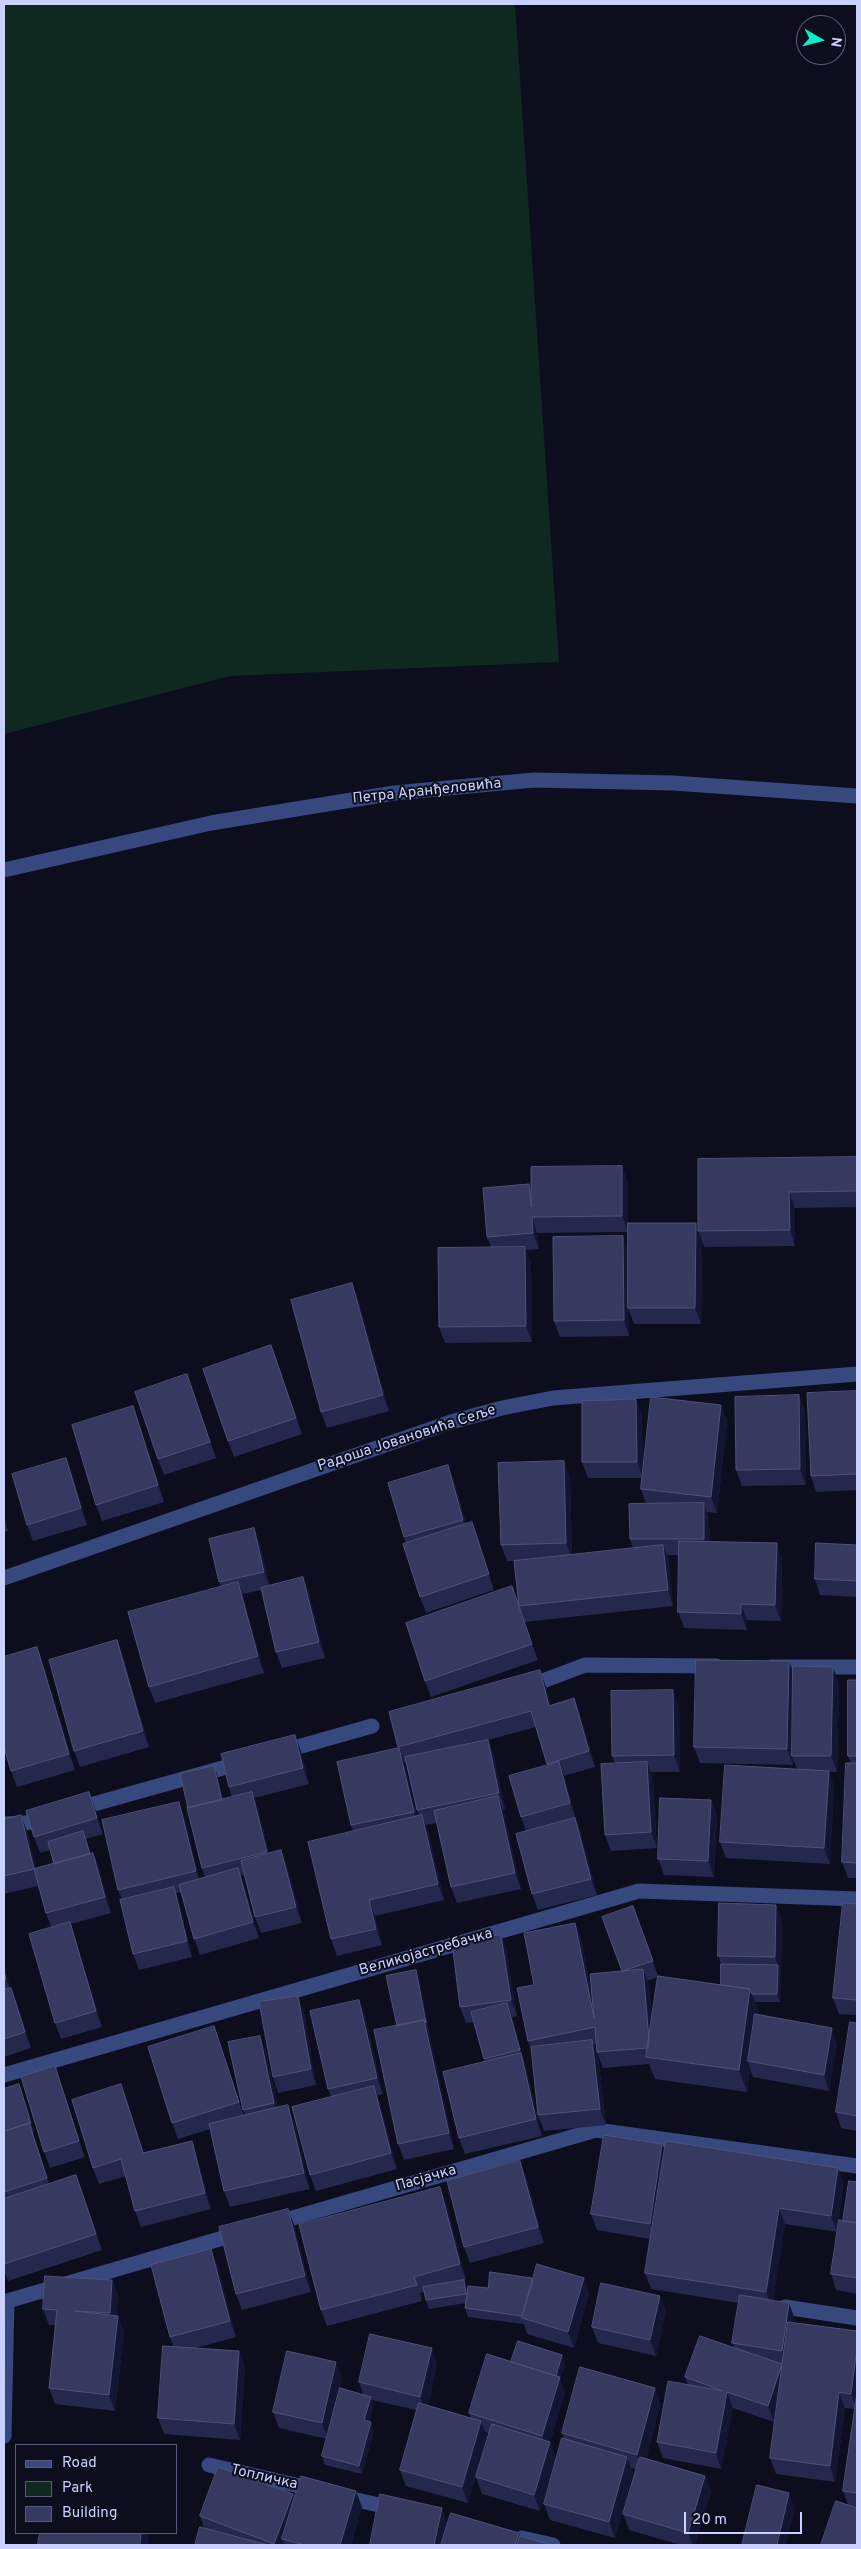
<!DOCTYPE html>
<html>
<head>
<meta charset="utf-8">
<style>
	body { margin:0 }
	#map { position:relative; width:861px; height:2549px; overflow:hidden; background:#0c0e1e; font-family:Overpass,sans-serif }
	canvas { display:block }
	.frame { position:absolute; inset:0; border:5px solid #c9d2ff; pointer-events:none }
	.legend { position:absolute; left:15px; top:2444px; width:162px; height:90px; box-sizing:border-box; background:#0c0e1e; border:1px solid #585c78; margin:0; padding:6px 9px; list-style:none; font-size:15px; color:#c9d2ff }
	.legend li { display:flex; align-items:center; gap:10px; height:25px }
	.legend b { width:25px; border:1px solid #585c78 }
	.north { position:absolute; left:796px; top:15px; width:50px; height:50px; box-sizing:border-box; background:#0c0e1e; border:1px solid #585c78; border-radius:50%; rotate:98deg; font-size:14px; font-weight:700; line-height:20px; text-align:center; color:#c9d2ff }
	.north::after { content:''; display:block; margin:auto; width:18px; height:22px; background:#00f4c7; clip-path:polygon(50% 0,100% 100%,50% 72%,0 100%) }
	.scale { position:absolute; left:684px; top:2512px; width:118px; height:22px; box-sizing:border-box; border:2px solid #c9d2ff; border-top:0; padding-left:6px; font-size:15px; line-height:18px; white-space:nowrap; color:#c9d2ff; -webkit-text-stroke:4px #0c0e1e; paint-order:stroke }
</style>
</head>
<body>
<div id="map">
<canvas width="861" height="2549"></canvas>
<div class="frame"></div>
<ul class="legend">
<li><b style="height:6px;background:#36487e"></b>Road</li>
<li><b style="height:14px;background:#0f2820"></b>Park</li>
<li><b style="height:14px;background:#363a60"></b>Building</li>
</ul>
<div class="north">N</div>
<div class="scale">20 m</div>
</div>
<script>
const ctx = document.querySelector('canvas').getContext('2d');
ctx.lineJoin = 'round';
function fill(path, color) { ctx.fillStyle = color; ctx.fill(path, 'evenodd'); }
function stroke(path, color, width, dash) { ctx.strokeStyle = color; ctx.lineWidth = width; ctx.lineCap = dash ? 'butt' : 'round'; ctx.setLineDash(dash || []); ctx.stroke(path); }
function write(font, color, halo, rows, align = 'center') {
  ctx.font = font + ' Overpass,sans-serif'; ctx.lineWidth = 4; ctx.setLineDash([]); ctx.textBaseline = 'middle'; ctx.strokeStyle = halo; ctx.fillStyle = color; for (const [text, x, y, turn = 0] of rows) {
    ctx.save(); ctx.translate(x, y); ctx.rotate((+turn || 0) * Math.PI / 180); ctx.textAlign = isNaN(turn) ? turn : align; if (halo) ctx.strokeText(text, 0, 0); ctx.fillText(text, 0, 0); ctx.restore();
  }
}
fill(new Path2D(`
	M4 4H515L559 662 230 676 4 734Z`), '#0f2820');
stroke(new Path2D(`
	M4 870 211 823 394 793 534 780 673 783 857 796
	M4 1578 451 1422 502 1408 553 1398 857 1374
	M771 1667H857
	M540 1682 585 1665 716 1666
	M280 1752 372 1726
	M76 1809 244 1762
	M4 1824 26 1823 49 1817
	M4 2075 639 1891 857 1899
	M272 2224 596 2130 857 2166
	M4 2302 240 2233
	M785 2307 857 2318
	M4 2436 7 2301
	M209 2465 317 2490
	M339 2496 397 2509
	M522 2538 553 2545`), '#36487e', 15);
fill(new Path2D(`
	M857 1157V1207L795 1208V1246L704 1247 702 1241 701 1324H634L629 1311V1336L560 1337 554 1321 628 1250V1232L537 1233 539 1249 526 1250 531 1263 532 1342 445 1343 439 1327 491 1247 487 1237 531 1190 628 1182V1223L698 1229Z
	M352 1283 358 1299 389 1411 327 1428 321 1412Z
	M271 1345 302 1434 234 1457 228 1441Z
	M187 1374 216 1458 164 1475 158 1459Z
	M857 1391V1490L816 1492 811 1476Z
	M799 1395 805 1411 806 1485 742 1486 736 1470Z
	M636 1400 642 1416 643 1473 721 1405 727 1421 717 1513 707 1512 709 1519 710 1542 777 1543 782 1560 781 1621 747 1620V1630L684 1628 678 1612 679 1555H667L669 1561 673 1606 524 1622 538 1660 431 1697 425 1681 518 1604 516 1561H507L501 1545 570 1477 572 1555 633 1548 630 1539 646 1504 641 1489 642 1478H588L582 1462Z
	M139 1422 164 1502 102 1521 96 1505Z
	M66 1458 72 1474 87 1525 33 1541 27 1525Z
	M454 1481 466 1524 477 1538 494 1590 426 1613 420 1597 404 1537Z
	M4 1515 8 1531 4 1532Z
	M254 1528 260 1545 270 1586 309 1593 325 1658 282 1668 276 1652 261 1590 242 1594 264 1673 155 1703 149 1687 221 1586 219 1582Z
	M857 1545V1597L820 1595 815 1579Z
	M117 1640 123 1657 149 1747 80 1767 74 1751Z
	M43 1663 75 1770 17 1787 11 1771Z
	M793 1672 839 1683 837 1772H829L834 1787 830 1864 726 1858 720 1842 797 1769 793 1760V1765L700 1763 694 1747Z
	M857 1680V1878H848L842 1862 851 1763 848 1756Z
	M546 1687 550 1705 574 1698 580 1714 595 1767 564 1776 576 1819 581 1834 597 1895 538 1910 532 1894 526 1831 521 1817 547 1765 536 1727 488 1740 494 1756 505 1809H503L521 1889 457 1903 451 1887 437 1823 425 1825 428 1831 444 1900 375 1916 382 1945 337 1956 331 1939 353 1831 351 1825 398 1748 389 1712ZM404 1763H406L417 1810 419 1816H417Z
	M679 1706 680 1772H651L653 1778 657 1848 611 1851 605 1835 615 1764 612 1756Z
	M301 1751 309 1784 254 1798 258 1808 269 1854 281 1850 287 1866 302 1923 261 1933 255 1917 244 1875 241 1876 259 1938 200 1955 194 1939 181 1892 176 1893 179 1903 192 1957 139 1970 133 1954 122 1899 118 1890 185 1818 199 1879 205 1877 202 1868 188 1808 217 1774 223 1799 232 1797 229 1787Z
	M89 1792 103 1834 86 1839 90 1854 93 1853 99 1869 111 1913 71 1924 75 1938 102 2027 61 2039 55 2023 51 1927 46 1913 38 1886 4 1894V1820L27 1831 36 1869 54 1864 50 1850 40 1853 34 1837Z
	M711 1800 717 1816 714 1877 664 1875 658 1859Z
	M857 1904V2015L839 2014 833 1998Z
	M776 1905 782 1921 780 2002H755L759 2011 758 2015 837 2044 829 2091 753 2077 750 2069 747 2092 655 2079 649 2064 603 2068 597 2052V2044L594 2045 598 2056 606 2125 544 2131 538 2115 532 2053 528 2041 534 1985 575 1923 581 1939 592 1996 622 1971 633 1906 658 1976 721 1985V1964L718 1956ZM658 1977 652 2020 649 1985 647 1981Z
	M501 1935 507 1951 517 2016 512 2017 526 2069 542 2136 465 2154 459 2138 485 2062 474 2022 466 2023 460 2007Z
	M4 1965 10 1988H11L17 2004 31 2048 4 2057Z
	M419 1979 429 2032 454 2149 404 2160 398 2144 397 2026Z
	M359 2000 365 2016 383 2094 377 2095 397 2169 316 2191 310 2175 331 2097 328 2089Z
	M304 2012 316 2085 278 2093 273 2077Z
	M857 2023V2131L841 2128 836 2112Z
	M214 2026 244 2116 245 2115 243 2110 266 2052 278 2108 294 2121 310 2189 230 2207 224 2191 210 2129 178 2139 172 2123Z
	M55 2066 85 2157 50 2168 44 2152Z
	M19 2084 34 2132H33L49 2184 82 2191 102 2250 8 2281 4 2270V2089Z
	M121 2084 144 2153 192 2141 197 2157 211 2209 141 2227 135 2211 126 2176 99 2184 93 2168Z
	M664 2149 844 2184 837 2232 785 2224 773 2300 795 2319 794 2323 857 2331V2545L848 2505 843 2491 855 2409 845 2408 835 2482 776 2474 770 2458 776 2418 774 2422 733 2408 721 2469 663 2458 657 2442 688 2385 685 2377 734 2347 732 2343 739 2303 651 2289 645 2273 650 2239 597 2230 591 2214Z
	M526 2177 544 2243 470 2263 464 2247Z
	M857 2182V2294L836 2290 831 2274 843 2221Z
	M446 2203 466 2280 464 2281 467 2290 488 2288 533 2279 584 2278 589 2294 574 2348 527 2334 524 2324 468 2317 465 2308 466 2303 429 2309 426 2300 424 2292 420 2293 422 2301 327 2326 321 2310Z
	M288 2209 294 2225 311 2292 242 2310 236 2294Z
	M211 2249 217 2265 236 2337 196 2348 245 2367 240 2440 164 2434 158 2418 173 2346 170 2337Z
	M112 2280 118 2296 116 2316H118L124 2332 115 2411 55 2404 49 2388 56 2325H49L43 2309Z
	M660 2296 666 2312 656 2356 598 2343 592 2327Z
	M511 2362 565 2364 560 2379 565 2393 550 2442 556 2458 540 2511 482 2494 476 2477 489 2433 485 2432 487 2437 468 2503 406 2486 400 2470 416 2410 372 2400 374 2405 369 2422 374 2430 362 2474 325 2465 322 2456 327 2439 279 2428 273 2412 342 2378 332 2420 363 2394 359 2382 437 2364 428 2405 471 2418 469 2413Z
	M661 2404 646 2458 705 2476 711 2492 695 2545H681L629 2530 623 2514 636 2469 631 2468 633 2473 615 2538 550 2520 544 2504 564 2439 562 2433Z
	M294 2499 362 2507 351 2545H195L204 2528 200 2516Z`), '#24284c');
fill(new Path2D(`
	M622 1166 628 1182V1232L622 1216Z
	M789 1192 795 1208V1246L790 1230Z
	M532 1217 537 1233 539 1249 533 1233Z
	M696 1223 702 1241 701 1324 695 1308Z
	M623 1236 629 1252 628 1308 629 1311V1336L624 1320Z
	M525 1247 531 1263 532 1342 526 1326Z
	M352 1283 358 1299 389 1411 383 1395Z
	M799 1395 805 1411 806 1485 800 1469Z
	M636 1400 642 1416 643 1478 637 1462Z
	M721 1405 727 1421 717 1513 711 1497Z
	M133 1406 139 1422 164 1502 158 1485Z
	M66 1458 72 1474 87 1525 81 1508Z
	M564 1461 570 1477 572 1559 566 1543Z
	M448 1465 454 1481 469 1536 463 1520Z
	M704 1503 709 1519 710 1555 704 1539Z
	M4 1515 8 1531 4 1521Z
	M254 1528 260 1545 270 1588 264 1572Z
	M777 1543 782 1560 781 1621 775 1605Z
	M663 1545 669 1561 673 1606 668 1590Z
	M303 1577 309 1593 325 1658 319 1642Z
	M238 1582 244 1598 264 1673 258 1656Z
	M741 1604 747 1620V1630L741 1614Z
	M117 1640 123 1657 149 1747 143 1731Z
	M37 1647 43 1663 75 1770 69 1754Z
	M789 1661 795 1677 792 1756 793 1760V1765L787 1749Z
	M833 1667 839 1683 837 1772 831 1756Z
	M540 1670 546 1687 555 1722 549 1706Z
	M673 1690 679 1706 680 1772 674 1755Z
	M574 1698 580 1714 595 1767 589 1751Z
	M295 1735 301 1751 309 1784 303 1768Z
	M488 1740 494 1756 505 1809 499 1793Z
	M399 1748 405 1764 419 1828 414 1812Z
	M559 1762 565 1778 576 1819 570 1803Z
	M647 1762 653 1778 657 1848 651 1832Z
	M214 1766 217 1774 227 1816 224 1808Z
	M829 1771 834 1787 830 1864 824 1848Z
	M89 1792 95 1808 103 1834 97 1818Z
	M252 1792 258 1808 272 1868 267 1852Z
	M498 1796 504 1812 521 1889 515 1873Z
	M711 1800 717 1816 714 1877 708 1861Z
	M179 1802 185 1818 202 1887 196 1871Z
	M21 1815 27 1831 40 1885 34 1869Z
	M422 1815 428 1831 444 1900 438 1884Z
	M575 1818 581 1834 597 1895 591 1879Z
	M281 1850 287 1866 302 1923 296 1907Z
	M93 1853 99 1869 111 1913 105 1897Z
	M238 1868 244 1884 259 1938 253 1922Z
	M174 1887 179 1903 192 1957 187 1941Z
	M369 1900 375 1916 382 1945 376 1929Z
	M776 1905 782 1921 780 2002 777 1994 778 1965 775 1957Z
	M70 1922 75 1938 102 2027 96 2011Z
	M575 1923 581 1939 600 2034 594 2018Z
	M501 1935 507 1951 517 2016 511 2000Z
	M4 1965 12 1995 6 1979 4 1971Z
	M643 1969 649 1985 655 2058 650 2048Z
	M416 1970 419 1979 429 2032 426 2023Z
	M11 1988 17 2004 31 2048 25 2032Z
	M750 1989 759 2011 752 2062 748 2061 750 2069 747 2092 739 2070Z
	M298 1996 304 2012 316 2085 311 2069Z
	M359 2000 365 2016 383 2094 377 2078Z
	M507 2003 513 2019 525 2066 520 2050Z
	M424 2020 430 2036 454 2149 449 2133Z
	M214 2026 220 2042 244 2118 239 2102Z
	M832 2028 837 2044 829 2091 824 2075Z
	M260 2036 266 2052 280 2119 274 2103Z
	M592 2040 598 2056 606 2125 600 2109Z
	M521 2053 526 2069 542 2136 536 2119Z
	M55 2066 60 2082 85 2157 79 2141Z
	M19 2084 23 2093 34 2132 31 2123Z
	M121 2084 127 2100 149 2169 143 2153Z
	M374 2086 380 2102 397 2169 391 2153Z
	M288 2105 294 2121 310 2189 304 2173Z
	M29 2123 35 2139 53 2194 47 2178Z
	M192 2141 197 2157 211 2209 205 2193Z
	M662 2144 668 2160 656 2240 650 2224Z
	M520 2161 526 2177 544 2243 538 2227Z
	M838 2168 844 2184 837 2232 831 2216Z
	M76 2175 82 2191 102 2250 96 2234Z
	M440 2187 446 2203 466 2280 460 2264Z
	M779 2208 785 2224 772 2308 766 2292Z
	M288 2209 294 2225 311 2292 305 2276Z
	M211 2249 217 2265 236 2337 230 2321Z
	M584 2278 589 2294 574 2348 568 2332Z
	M112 2280 118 2296 116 2329 110 2313Z
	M464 2280 467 2288 469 2302 466 2294Z
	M660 2296 666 2312 656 2356 650 2340Z
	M789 2303 795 2319 788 2367 782 2351Z
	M118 2316 124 2332 115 2411 109 2395Z
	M432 2348 437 2364 426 2413 420 2397Z
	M857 2348V2410L851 2394Z
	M239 2351 245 2367 240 2440 234 2424Z
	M562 2355 565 2364 560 2379 565 2393 550 2442 556 2458 540 2511 534 2495 547 2451 542 2436 554 2382Z
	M336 2362 342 2378 328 2439 322 2423Z
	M782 2364 788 2380 774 2422 768 2406Z
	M655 2388 661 2404 642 2471 637 2455Z
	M727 2392 733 2408 721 2469 716 2453Z
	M839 2392 845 2408 835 2482 830 2466Z
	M371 2397 374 2405 367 2429 364 2420Z
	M481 2421 487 2437 468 2503 462 2487Z
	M371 2422 374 2430 362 2474 359 2466Z
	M627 2457 633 2473 615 2538 609 2522Z
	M705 2476 711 2492 695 2545H693L688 2533Z
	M356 2491 362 2507 351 2545H340Z
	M789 2493 795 2509 786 2545H777Z
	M293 2494 298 2510 282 2539 285 2545H275L274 2544Z
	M442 2508 448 2524 443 2545H434Z
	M141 2533H149L148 2545H140Z
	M519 2533 523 2545H515Z`), '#131632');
const building = new Path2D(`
	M857 1157V1191L789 1192 790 1230 698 1231V1159Z
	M622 1166V1216L532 1217 533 1233 487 1237 483 1188 529 1184 531 1207V1167Z
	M628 1223H696L695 1308H628Z
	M623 1236 624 1320 554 1321 553 1237Z
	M525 1247 526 1326 439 1327 438 1248Z
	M352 1283 383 1395 321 1412 291 1300Z
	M271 1345 296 1418 228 1441 203 1369Z
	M187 1374 210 1442 158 1459 135 1392Z
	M857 1391V1474L811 1476 807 1393Z
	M799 1395 800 1469 736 1470 735 1397Z
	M651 1397 721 1405 711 1497 641 1489Z
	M636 1400 637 1462H582V1401Z
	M133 1406 158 1485 96 1505 72 1425Z
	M66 1458 81 1508 27 1525 12 1474Z
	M564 1461 566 1543 501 1545 498 1463Z
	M448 1465 463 1520 404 1537 388 1483Z
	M704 1503V1539H630L629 1504Z
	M472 1522 489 1574 420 1597 403 1544Z
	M254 1528 264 1572 219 1582 209 1539Z
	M679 1541 777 1543 775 1605 741 1604V1614L678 1612Z
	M816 1543 857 1545V1581L815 1579Z
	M663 1545 668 1590 519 1606 514 1561Z
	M303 1577 319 1642 276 1652 261 1588Z
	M238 1582 258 1656 149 1687 128 1612Z
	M512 1586 532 1644 425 1681 406 1623Z
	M117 1640 143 1731 74 1751 49 1660Z
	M37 1647 69 1754 11 1771 4 1747V1657Z
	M696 1660 789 1661 787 1749 694 1747Z
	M793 1666 833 1667 831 1756H792Z
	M540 1670 549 1706 574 1698 589 1751 547 1764 531 1711 398 1747 389 1712Z
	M848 1680H857V1756H848Z
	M673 1690 674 1755 612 1756 611 1691Z
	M295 1735 303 1768 229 1787 221 1754Z
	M488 1740 499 1793 417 1810 405 1757Z
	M399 1748 414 1812 351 1825 337 1762Z
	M559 1762 570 1803 521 1817 509 1776Z
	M647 1762 651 1832 605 1835 601 1764Z
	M846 1763H857V1863L842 1862Z
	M725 1765 829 1771 824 1848 720 1842Z
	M214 1766 222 1800 188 1808 180 1774Z
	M89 1792 97 1818 34 1837 26 1811Z
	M252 1792 267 1852 202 1868 187 1808Z
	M498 1796 515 1873 451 1887 434 1811Z
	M660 1798 711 1800 708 1861 658 1859Z
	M179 1802 196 1871 118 1890 102 1820Z
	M21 1815 34 1869 4 1876V1820Z
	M422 1815 438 1884 369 1900 376 1929 331 1939 308 1842Z
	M575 1818 591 1879 532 1894 516 1834Z
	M83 1831 90 1854 54 1864 48 1842Z
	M281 1850 296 1907 255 1917 241 1861Z
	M93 1853 105 1897 46 1913 34 1869Z
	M238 1868 253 1922 194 1939 179 1885Z
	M174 1887 187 1941 133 1954 120 1900Z
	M719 1903 776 1905 775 1957 718 1956Z
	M843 1903 857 1904V2000L833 1998Z
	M633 1906 653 1961 622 1971 643 1969 649 2039 648 2048 597 2052 595 2027 528 2041 517 1988 534 1985 524 1933 575 1923 594 2018 590 1974 622 1971 602 1917Z
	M70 1922 96 2011 55 2023 29 1934Z
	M501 1935 511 2000 460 2007 452 1942Z
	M721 1964 778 1965 777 1994H752L750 1989 721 1985Z
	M416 1970 426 2023 424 2020 397 2026 386 1976Z
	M4 1971 6 1979H4Z
	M658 1976 750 1989 739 2070 646 2057Z
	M11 1988 25 2032 4 2039V1990Z
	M298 1996 311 2069 273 2077 259 2002Z
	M359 2000 377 2078 328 2089 310 2011Z
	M507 2003 520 2050 484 2059 471 2012Z
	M755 2014 832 2028 824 2075 748 2061Z
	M424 2020 449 2133 398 2144 374 2030Z
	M850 2022 857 2023V2116L836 2112Z
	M214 2026 239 2102 172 2123 148 2047Z
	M260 2036 274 2103 243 2110 228 2042Z
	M592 2040 600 2109 538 2115 531 2047Z
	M521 2053 536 2119 459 2138 443 2072Z
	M55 2066 79 2141 44 2152 21 2077Z
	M19 2084 31 2123 4 2131V2089Z
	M121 2084 143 2153 192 2141 205 2193 135 2211 121 2159 93 2168 72 2100Z
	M374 2086 391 2153 310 2175 292 2107Z
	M288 2105 304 2173 224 2191 209 2124Z
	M29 2123 47 2178 4 2192V2132Z
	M604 2135 662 2144 650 2224 591 2214Z
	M666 2141 838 2168 831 2216 779 2208 766 2292 645 2273Z
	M520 2161 538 2227 464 2247 447 2181Z
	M76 2175 96 2234 4 2264V2199Z
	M849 2181 857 2182V2223L843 2221Z
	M440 2187 460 2264 414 2277 417 2285 321 2310 299 2225Z
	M288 2209 305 2276 236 2294 219 2227Z
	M839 2220 857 2223V2278L831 2274Z
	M211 2249 230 2321 170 2337 151 2265Z
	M537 2264 584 2278 568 2332 522 2318Z
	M490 2272 532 2278V2283L522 2316 465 2308 468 2286 488 2288Z
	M45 2276 112 2280 110 2313 75 2311 118 2316 109 2395 49 2388 57 2310 43 2309Z
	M464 2280 466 2294 426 2300 423 2287Z
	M601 2283 660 2296 650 2340 592 2327Z
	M740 2295 789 2303 782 2351 732 2343Z
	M788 2322 857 2331V2348L851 2394 839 2392 830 2466 770 2458Z
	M370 2334 432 2348 420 2397 359 2382Z
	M700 2336 782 2364 768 2406 727 2392 716 2453 657 2442 668 2381 723 2391 685 2377Z
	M518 2341 562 2355 556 2376 511 2362Z
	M163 2346 239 2351 234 2424 158 2418Z
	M287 2351 336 2362 322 2423 273 2412Z
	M487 2354 560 2377 542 2436 469 2413Z
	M580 2367 655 2388 637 2455 562 2433Z
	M340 2388 371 2397 364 2420 371 2422 359 2466 322 2456Z
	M857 2393V2493L843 2491Z
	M419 2403 481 2421 462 2487 400 2470Z
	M492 2424 550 2442 534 2495 476 2477Z
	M562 2438 627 2457 609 2522 544 2504Z
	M640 2457 705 2476 688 2533 623 2514Z
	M218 2467 293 2494 274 2544 200 2516Z
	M301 2476 356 2491 340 2545H305L282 2539Z
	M757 2485 789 2493 777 2545H742Z
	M380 2494 442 2508 434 2545H370Z
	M836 2501 857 2508V2545H821Z
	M451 2513 519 2533 515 2545H441Z
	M200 2527 268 2545H195Z
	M40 2533H141L140 2545H49L38 2544Z
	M520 2536 551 2545H517Z`);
fill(building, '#363a60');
stroke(building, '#4d5279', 1);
write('15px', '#c9d2ff', '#0c0e1e', [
	["Петра Аранђеловића",427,792,-6],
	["Радоша Јовановића Сеље",407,1439,-18],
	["Великојастребачка",426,1953,-16],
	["Пасјачка",426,2179,-16],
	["Топличка",264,2478,13]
]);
</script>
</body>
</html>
